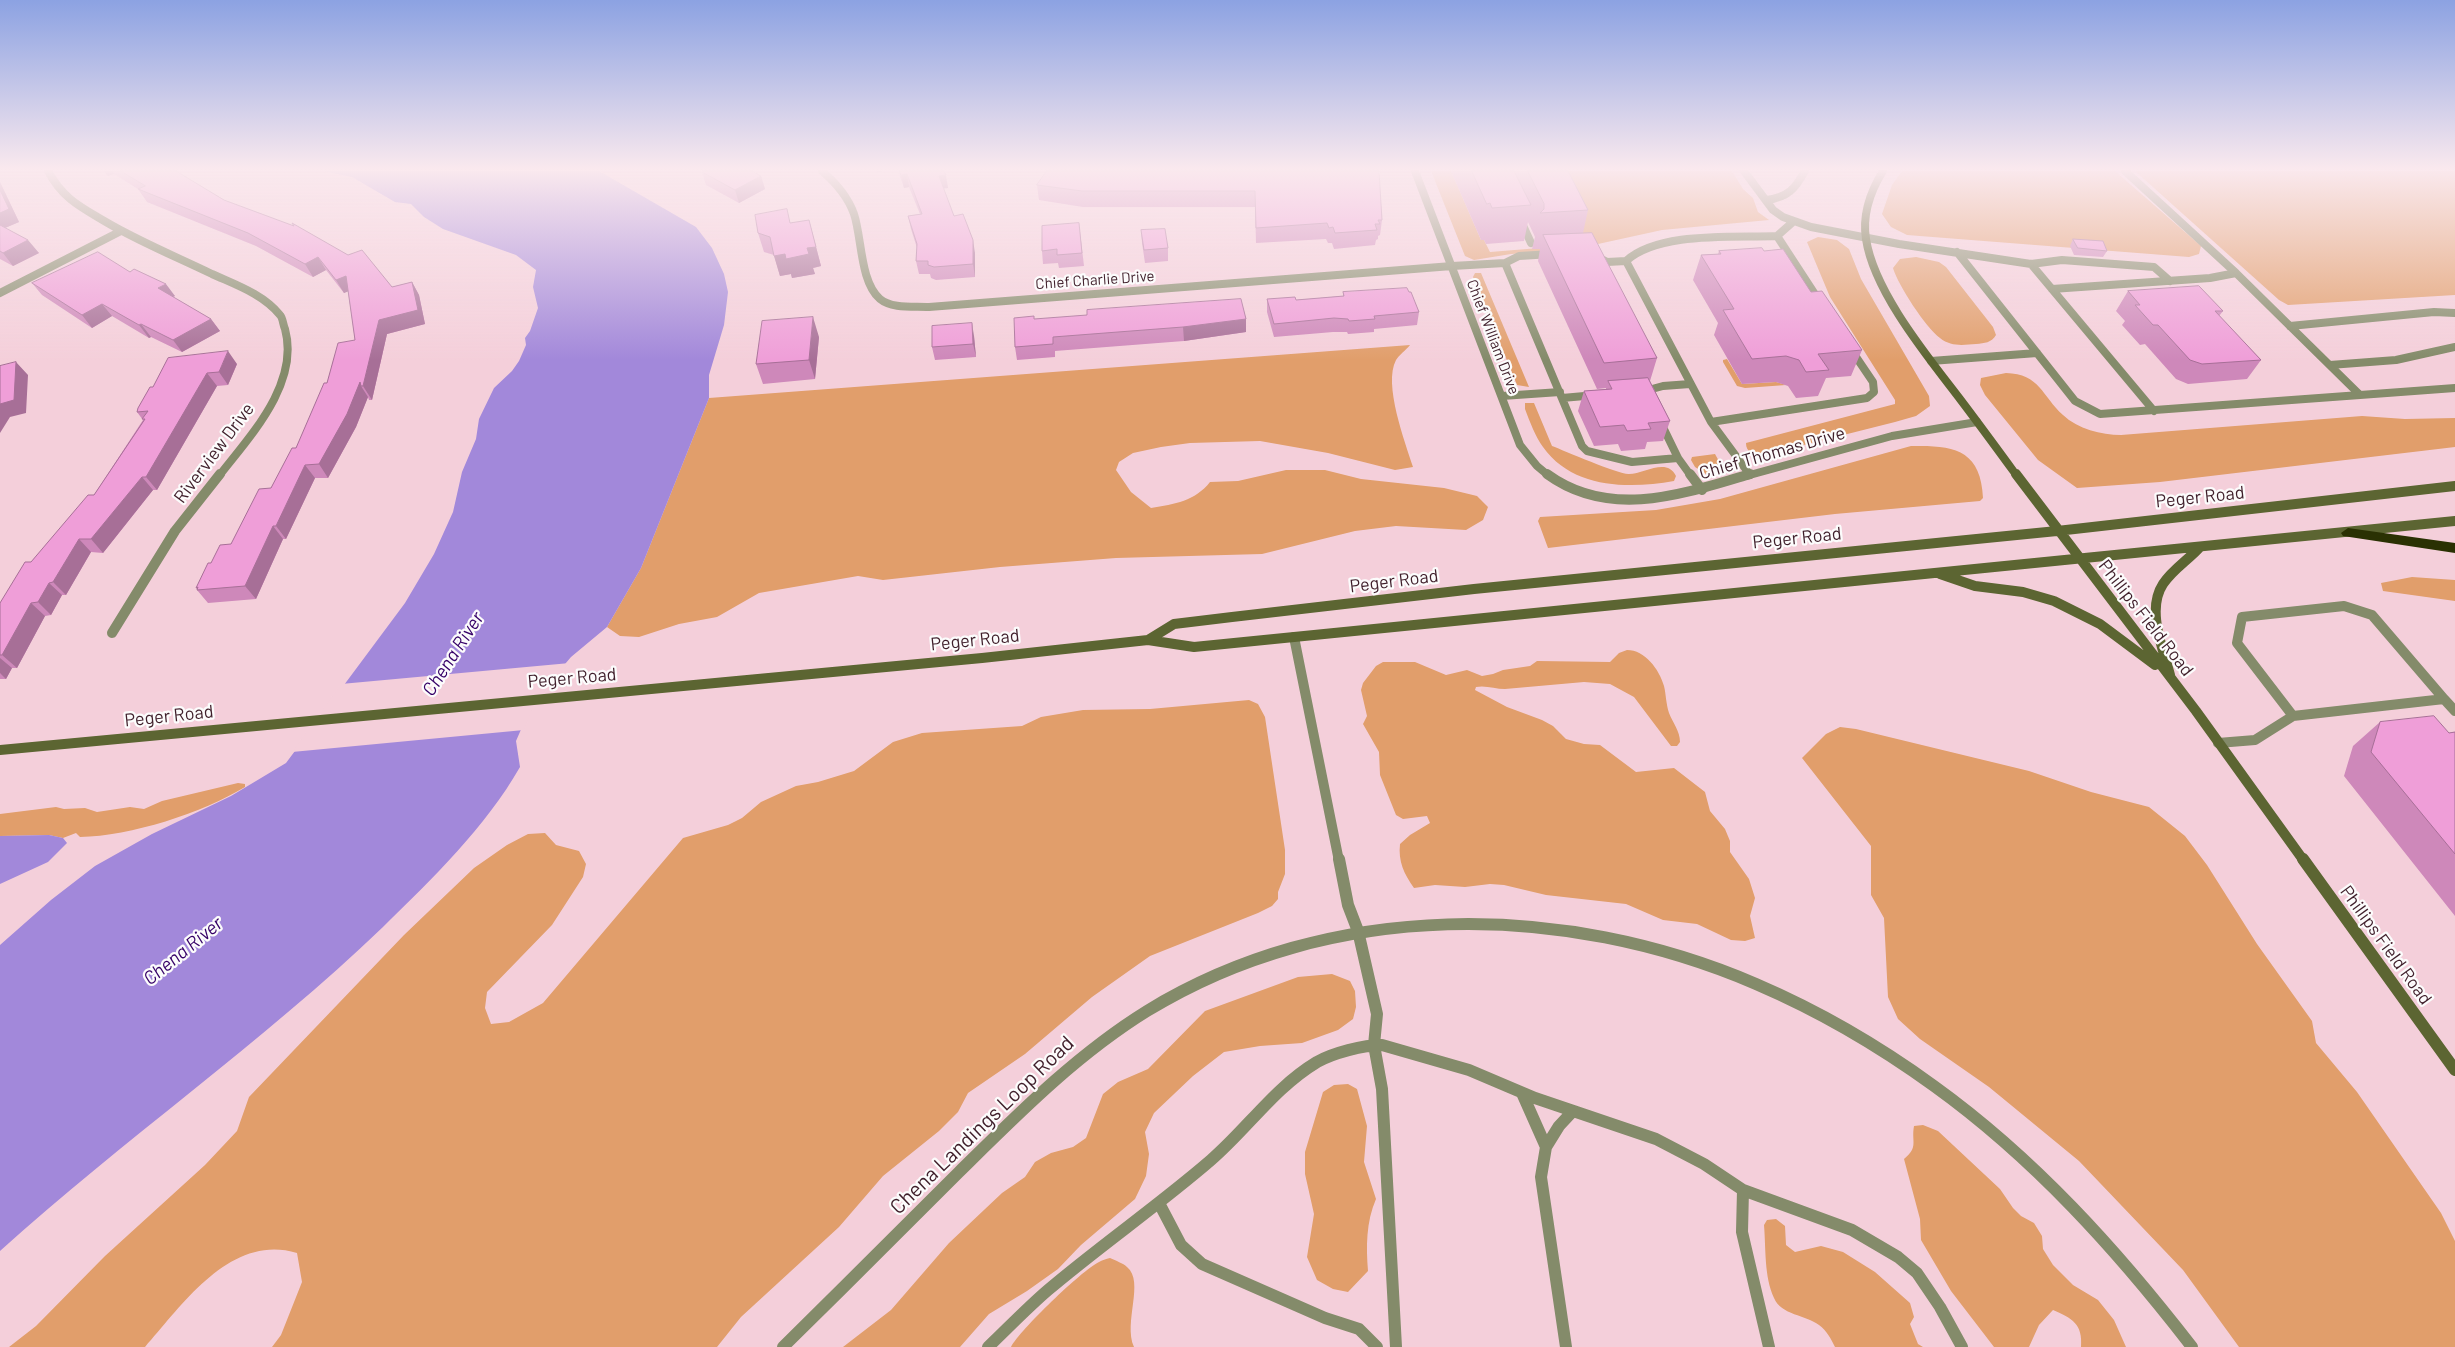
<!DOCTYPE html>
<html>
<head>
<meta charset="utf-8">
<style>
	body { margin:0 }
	canvas { display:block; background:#f4cfda }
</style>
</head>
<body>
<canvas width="2455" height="1347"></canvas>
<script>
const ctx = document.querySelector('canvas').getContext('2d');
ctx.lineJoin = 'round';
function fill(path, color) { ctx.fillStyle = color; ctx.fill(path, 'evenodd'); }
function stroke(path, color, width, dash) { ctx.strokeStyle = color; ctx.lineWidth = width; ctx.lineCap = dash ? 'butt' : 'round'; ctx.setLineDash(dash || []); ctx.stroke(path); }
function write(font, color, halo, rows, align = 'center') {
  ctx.font = font + ' Barlow,sans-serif'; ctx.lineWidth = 4.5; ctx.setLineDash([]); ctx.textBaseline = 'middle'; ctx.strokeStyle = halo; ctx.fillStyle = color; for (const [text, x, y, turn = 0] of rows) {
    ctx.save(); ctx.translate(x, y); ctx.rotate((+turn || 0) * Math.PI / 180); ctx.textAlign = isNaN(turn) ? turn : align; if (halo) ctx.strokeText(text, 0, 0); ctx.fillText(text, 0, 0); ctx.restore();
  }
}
fill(new Path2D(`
	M1431 171H1451L1481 240H1484L1490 252 1576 245 1539 171H1732L1743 189 1753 198 1758 212 1769 220 1662 230 1598 244 1591 248 1511 254 1474 260 1465 256Z
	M1902 171H2115L2201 246 2199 254 2189 257 1907 235 1891 227 1882 214 1892 185Z
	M2135 171H2455V295L2288 305 2279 300Z
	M1818 237 1837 240 1849 249 1861 279 1929 396 1930 406 1916 416 1895 422 1768 454C1758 455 1746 455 1746 443L1895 404V400L1830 297 1807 242Z
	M1916 257 1939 262 1946 267 1993 327 1996 335C1991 343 1985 343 1976 344 1963 345 1951 347 1940 338 1926 328 1898 285 1893 268L1900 259Z
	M1475 273H1481L1529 387 1517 385 1473 277Z
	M1410 345C1406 350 1399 355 1396 360 1383 384 1405 442 1413 467L1395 470 1328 453 1260 441 1190 443 1161 447 1133 453 1119 462 1116 470 1131 492 1151 508C1175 504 1195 501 1210 482L1238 481 1286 470H1325L1361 479 1444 488 1477 496 1488 507 1483 520 1466 530 1396 526 1355 531 1262 554 1116 558 1000 567 883 580 858 576 759 593 717 617 679 624 639 637 620 636 607 627 641 568 709 398Z
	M1727 359 1742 384 1776 382 1786 385 1745 388 1737 386 1723 362V360Z
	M2006 373C2040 374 2042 396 2063 415 2078 429 2101 435 2121 435L2362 416 2405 419 2455 418V447L2160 482 2077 488 2038 460 1985 395 1980 385 1981 378Z
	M1525 403H1534L1552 446C1565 451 1620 475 1629 474 1644 474 1667 457 1676 476L1674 481C1629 489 1573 489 1543 447 1535 436 1530 422 1525 409Z
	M1911 446C1953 445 1981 449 1983 498L1980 501 1835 514 1548 548 1538 521 1540 517 1656 510 1720 499Z
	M1715 454 1720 463 1715 471 1706 474 1695 467 1691 460 1692 457Z
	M2412 577 2455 580V601L2383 591 2381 583Z
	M1627 650C1645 650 1659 669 1664 686 1666 694 1666 704 1669 713 1673 723 1680 731 1680 742L1677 746H1671L1634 697 1610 684 1584 682 1505 689C1495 689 1486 685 1476 687L1475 690 1507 707 1542 720 1553 726 1566 739 1584 744 1600 745 1636 772 1674 768 1705 792 1710 811 1725 829 1730 841V852L1749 879 1755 898 1750 916 1755 938 1745 941 1731 940 1697 924 1663 920 1626 904 1546 895 1504 885 1490 884 1465 887 1435 885 1414 888C1404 874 1398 861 1400 844L1410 835 1430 823 1427 816 1403 819 1396 815 1380 775 1379 752 1363 724 1367 716 1361 690 1363 683 1376 666 1383 662H1415L1446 675 1467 670 1482 676 1493 674 1503 670 1530 666 1537 661 1610 662 1619 653Z
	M1249 700 1258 704 1265 717 1285 850V874L1278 892V899L1272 906 1258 913 1150 956 1092 997 1025 1054 968 1093 958 1112 939 1131 883 1176 839 1227 741 1317 717 1347H272L281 1335 302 1282 297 1253C231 1233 183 1304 145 1347H9L36 1326 105 1256 205 1165 237 1131 249 1097 404 935 474 868 507 845 528 834 545 833 556 845 579 851 586 864 583 877 552 925 487 992 485 1008 491 1024 509 1022 543 1003 683 838 728 825 742 818 761 802 796 786 818 782 854 771 893 742 922 733 1022 726 1041 717 1083 710 1150 709Z
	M1840 727 1856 729 2029 771 2091 792 2149 807 2185 836 2207 865 2257 944 2312 1021 2316 1043 2357 1092 2441 1213 2455 1241V1347H2239L2183 1270 2079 1161 1989 1087 1920 1039 1898 1019 1888 997 1884 918 1871 895V846L1802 758 1826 734Z
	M238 783 245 784V787C202 813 131 836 80 837L76 833 63 838 49 835 0 836V814L56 807 64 809 85 808 97 812 130 807 144 809 162 801Z
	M1332 974 1350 981 1355 991 1356 1007 1353 1019 1338 1030 1302 1043 1260 1046 1224 1052 1193 1076 1154 1113 1145 1132 1149 1154 1146 1176 1135 1199 1081 1245 1058 1269 1027 1291 989 1314 960 1347H843L891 1310 949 1243 1002 1193 1025 1177 1035 1162 1051 1153 1073 1147 1086 1138 1103 1094 1118 1082 1148 1069 1205 1011 1298 977Z
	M1348 1084 1357 1089 1367 1126 1364 1162 1376 1199C1366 1222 1366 1247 1368 1271L1348 1292 1333 1289 1317 1280 1307 1257 1314 1214 1305 1174V1152L1323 1092 1334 1085Z
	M1923 1125 1938 1131 2000 1189 2013 1208 2021 1216 2034 1223 2042 1236 2043 1249 2053 1265 2073 1285 2098 1300 2114 1320 2126 1347H2081C2083 1324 2072 1318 2053 1310L2039 1325 2029 1347H1994L1951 1291 1921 1240 1920 1219 1904 1159C1919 1147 1911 1142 1914 1126Z
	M1776 1219 1785 1226 1786 1245 1795 1252 1821 1246 1843 1252 1875 1272 1910 1303 1914 1317 1910 1324 1918 1344 1923 1347H1835C1831 1339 1827 1331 1819 1325 1806 1315 1781 1315 1774 1298 1764 1276 1766 1249 1764 1225L1767 1220Z
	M1110 1258C1116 1261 1123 1263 1127 1267 1145 1282 1123 1322 1134 1347H1011C1020 1330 1081 1271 1099 1262 1102 1260 1106 1259 1110 1258Z`), '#e19e6b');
fill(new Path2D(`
	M323 171H599L696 227 712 248 724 274 728 292 724 325 709 375V398L641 568 607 627 571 657 533 702 516 741 520 767C485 828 433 878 383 927 262 1043 124 1139 0 1251V945L51 900 95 866 152 834 231 796 286 763 405 603 434 554 453 512 462 472 476 439 479 419 494 388 512 371 519 361 526 345 525 338 530 331 538 308 533 287 536 270 516 255 443 229 424 217 411 204 395 202 352 177Z
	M49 835 63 838 67 843 48 862 0 884V836Z`), '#a288da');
fill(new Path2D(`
	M570 663 535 703 524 730 292 752 341 684Z`), '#f4cfda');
stroke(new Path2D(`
	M1744 171 1773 210 1783 217 1811 227 1899 244 2031 264 2062 260 2154 267 2170 281
	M1767 200C1788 197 1795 189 1805 171
	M1520 219 1531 243
	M1794 221 1777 236 1820 302
	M1957 252 2075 401 2100 414 2360 395 2236 273
	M1596 256 1607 262 1626 261
	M1505 263 1519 256 1552 254
	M2031 264 2154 411
	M1452 266 1505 263 1582 446 1587 451 1632 462 1678 458 1691 476
	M2052 289 2210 278 2236 273 2125 171
	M2290 326 2434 312 2455 313
	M1931 361 2037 353
	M2330 365 2396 360 2455 347
	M1641 392 1663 386 1690 384
	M2360 395 2455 388
	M1502 396 1560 392
	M1562 398 1596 395
	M1660 421 1678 458
	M1711 422 1626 261C1659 231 1734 238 1777 236
	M1750 475 1711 422 1867 398 1874 392 1873 382 1850 348`), '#848b6a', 8);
stroke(new Path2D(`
	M1690 474 1702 490
	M2344 606 2372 615 2444 699 2293 716 2237 643 2242 617Z
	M2444 699 2455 711
	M2218 743 2255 740 2293 716`), '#848b6a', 10);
stroke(new Path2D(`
	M1358 931 1377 1014 1374 1045 1382 1089 1396 1347
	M1522 1093 1546 1147
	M1743 1190 1742 1232 1769 1347
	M1159 1203 1181 1245 1202 1264 1325 1318 1359 1329 1377 1347
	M988 1347C1008 1328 1027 1308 1048 1290 1101 1245 1159 1205 1211 1160 1248 1128 1274 1088 1317 1062 1333 1053 1363 1045 1382 1045L1469 1070 1535 1098 1656 1139 1704 1164 1743 1190 1852 1230 1898 1257 1917 1273 1940 1307 1962 1347
	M1566 1347 1541 1177 1546 1147 1559 1126 1573 1111`), '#848b6a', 12);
stroke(new Path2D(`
	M48 171C63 199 81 207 106 222 140 242 177 257 212 274 236 285 263 294 280 315 283 318 283 325 285 329 300 384 250 436 219 476
	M822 171C836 183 848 197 854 214 862 238 860 282 880 299 892 309 914 306 929 307L1452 266
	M1415 171 1520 445 1537 466 1549 476
	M0 293 121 231
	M1746 476 1892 436 1977 422`), '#848b6a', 8);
stroke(new Path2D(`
	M1547 474C1610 520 1683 494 1750 474
	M112 633 175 531 220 474
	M1294 637 1339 861`), '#848b6a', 10);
stroke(new Path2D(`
	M1339 859 1348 905 1358 931
	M783 1347C842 1289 901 1230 959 1172 1018 1114 1076 1055 1147 1011 1330 899 1563 901 1756 984 1819 1011 1879 1046 1934 1086 2034 1158 2117 1250 2192 1347`), '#848b6a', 12);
stroke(new Path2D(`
	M1883 171C1870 192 1862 214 1866 239 1874 292 1928 357 1960 399 1979 424 1998 450 2017 476`), '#5c6532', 8);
stroke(new Path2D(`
	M2016 474 2196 711 2304 861
	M1940 574 1975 586 2023 592 2054 601 2100 624 2155 665
	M1148 640 1174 624 1232 617 1474 589 2057 531 2455 486
	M2170 675C2163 648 2146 610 2163 584 2172 570 2188 560 2199 548
	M0 750 982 658 1148 640 1194 647 2455 521`), '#5c6532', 10);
stroke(new Path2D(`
	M2303 859 2455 1070`), '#5c6532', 12);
fill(new Path2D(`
	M2348 528 2455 543V553L2343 536 2341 533Z`), '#2a3103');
fill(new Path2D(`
	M104 171H176L224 200 392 287 412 282 419 295 425 324 387 334 372 400H369L368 397 356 427 328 478H315L286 539H283L256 599 208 603 197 590V589L196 588 211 563 231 544 271 488 296 448 327 383 355 340 348 291 344 293 326 270 313 277 256 246 147 202 138 189 114 174 108 176Z
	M898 171H944L948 188H943L954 216 975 253V277L936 280 931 278 930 274H919L916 261 917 248 911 229 908 216 920 214 909 187 904 188Z
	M1451 171H1568L1588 210 1583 233 1657 358 1650 381 1670 421 1663 441 1647 442 1645 449 1621 451 1618 444 1594 446 1578 411 1584 391 1606 389V388L1597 389 1538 261 1540 249H1532L1535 237 1528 222 1524 241 1486 244 1484 240H1481Z
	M702 172 761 176 765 189 739 203 706 185Z
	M1110 172H1171L1382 220 1380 235 1378 236V239L1376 240 1375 245 1334 249 1332 243H1328L1326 239 1256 243 1255 207H1083L1039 200 1037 185Z
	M0 182 19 222 5 228 39 253 13 266 0 259Z
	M809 220 821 266 813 268 815 274 792 278 791 274 780 276 774 255 764 252 758 233Z
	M1079 223 1084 266 1059 268 1058 263 1043 264 1042 251Z
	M1141 230 1168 248V261L1145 263 1142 243Z
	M2073 239 2107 251 2103 257 2074 255 2070 246Z
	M1719 251H1764L1811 292 1862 350 1851 376 1826 378 1818 396 1796 398 1788 386 1776 382 1742 384 1714 335 1718 323 1693 280 1701 255 1718 254Z
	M130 272 175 296 173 297 211 319 220 331 182 352 151 337 149 338 112 316 92 328 42 295 32 283Z
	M2128 291 2223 311 2219 316 2261 360 2247 379 2188 384 2176 379 2145 344 2140 345 2122 325 2125 321 2116 311Z
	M1343 292 1419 312 1417 325 1374 329V332L1348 334 1347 332H1333L1274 337 1267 312V299L1296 300 1343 296Z
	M1034 319H1246V332L1184 341 1055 351V357L1017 360 1015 347Z
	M974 336 976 357 935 360 932 347Z
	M819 337 815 379 763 384 756 364Z
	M237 364 228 385 217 386 157 490H153L103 553 91 552 66 595H62L51 615 45 616 17 668H12L6 679H0V603L31 562 94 495 143 420 137 412 153 387Z
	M2380 722 2449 733 2455 732V916L2344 776 2353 746Z`), '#ce88ba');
fill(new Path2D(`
	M104 171H112L114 174 108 176Z
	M876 171H884L877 173Z
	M907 174 909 187 904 188 901 175Z
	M946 175 948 188 941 189 939 176Z
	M761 176 765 189 739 203 735 190Z
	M0 182 19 222 0 230Z
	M809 220 821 266 813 268 815 274 792 278 791 274 780 276 774 256 807 248Z
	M28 240 39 253 13 266 3 253Z
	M973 240 975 253V277L973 264Z
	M318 257 326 270 313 277 305 264Z
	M346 276 354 289 344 293 336 280Z
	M412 282 419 295 425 324 387 334 372 400 363 386 379 320Z
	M166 284 175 296 167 300 158 288Z
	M102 304 112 316 92 328 82 315Z
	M813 317 819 337 815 379 809 360Z
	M211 319 220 331 182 352 173 340Z
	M1246 319V332L1184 341 1183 327Z
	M972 323 974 336 976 357 973 344Z
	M141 324 151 337 149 338 139 325Z
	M228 351 237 364 228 385 219 372Z
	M16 362 28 375 26 413 10 417 0 433V404Z
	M207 373 217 386 157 490 146 477Z
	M360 382 361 386 368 397 356 427 328 478 319 464Z
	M305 465 315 478 286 539 276 526Z
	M142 477 153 490 103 553 91 539Z
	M273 526 283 539 256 599 245 586Z
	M79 539 91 552 66 595 53 582Z
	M49 583 62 595 51 615 38 602Z
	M31 603 45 616 17 668 2 655Z
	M0 658 12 668 6 679 0 673Z`), '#a76f97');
const building = new Path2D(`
	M121 171H176L224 200 294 226 292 223 348 255 362 250 392 287 412 282 418 310 379 320 363 386H361L360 382 347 414 319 464 305 465 276 526H273L245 586 197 590 198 587 196 588 208 563H211L220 545 231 544 259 489 271 488 292 448H296L324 383H327L338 343 355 340 346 276 336 280 318 257 305 264 248 233 138 189 145 186Z
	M703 171H752L761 176 735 190 702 172Z
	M900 171H944L946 175 939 176 954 216 963 214 973 240V264L934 267 928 265V261H916L917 244 908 216 922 214 907 174 901 175Z
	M1047 171H1379L1382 220H1378L1380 224H1375L1377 230 1335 233 1333 227 1329 228 1327 223 1256 228 1255 191H1082L1037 185Z
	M1472 171H1514L1531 205 1492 208 1490 203 1487 204Z
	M1528 171H1568L1588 210 1540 213 1544 209V204Z
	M0 190 9 209 0 213Z
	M787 209 790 223 809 220 816 247 807 248 809 254 786 259 785 254 774 256 770 237 758 233 755 215Z
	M1079 223 1082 253 1057 255V249L1042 251V226Z
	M0 225 28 240 3 253 0 251Z
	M1165 229 1168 248 1144 250 1141 230Z
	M1592 233 1657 358 1604 363 1543 235Z
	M2073 239 2103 241 2107 251 2078 248Z
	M1762 248 1764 251 1783 249 1811 292 1822 291 1862 350 1818 354 1829 370 1806 372 1799 360 1786 356 1752 359 1723 310 1734 309 1701 255 1721 254 1719 251Z
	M98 252 130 272 134 269 166 284 158 288 211 319 173 340 141 324 139 325 102 304 82 315 32 283Z
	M2199 286 2223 311H2215L2261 360 2202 364 2190 360 2158 325H2153L2135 305H2140L2128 291Z
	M1407 288 1409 292H1411L1419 312 1374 316 1375 319 1349 321 1348 319 1334 318 1274 324 1267 299 1295 297 1296 300 1344 296 1343 292Z
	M1241 299 1246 319 1183 327 1053 337V344L1015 347 1014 318 1034 316V319L1087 315V310Z
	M813 317 809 360 756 364 762 321Z
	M972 323 973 344 932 347V326Z
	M228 351 219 372 207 373 146 477H142L91 539H79L53 582 49 583 38 602 31 603 2 655H0V603L25 562H31L88 495H94L145 419H142L148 411 137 412 138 408 150 387H153L168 358Z
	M16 362 14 400 0 404V366Z
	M1648 378 1670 421 1648 423 1651 429 1627 431 1624 425 1600 427 1584 391 1612 389 1608 381Z
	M2434 716 2449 733 2455 732V854L2371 752 2380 722Z`);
fill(building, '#ef9ed8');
stroke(building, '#a76f97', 1);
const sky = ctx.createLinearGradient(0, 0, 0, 360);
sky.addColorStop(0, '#8ca2e2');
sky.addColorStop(0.47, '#fae9ee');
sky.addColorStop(1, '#fae9ee00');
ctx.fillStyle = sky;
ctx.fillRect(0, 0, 2455, 360);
write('15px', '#3f1e2a', '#fcfcfc', [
	["Chief Charlie Drive",1095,280,-4],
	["Chief William Drive",1493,337,69]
]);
write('18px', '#3f1e2a', '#fcfcfc', [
	["Riverview Drive",214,453,-53],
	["Chief Thomas Drive",1772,453,-16],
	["Peger Road",2200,497,-6],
	["Peger Road",1797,538,-6],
	["Peger Road",1394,581,-7],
	["Phillips Field Road",2146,618,52],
	["Peger Road",975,640,-6],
	["Peger Road",572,678,-5],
	["Peger Road",169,716,-6],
	["Phillips Field Road",2386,945,54]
]);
write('italic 19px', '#350067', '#fcfcfc', [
	["Chena River",453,654,-57],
	["Chena River",183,951,-39]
]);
write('21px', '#3f1e2a', '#fcfcfc', [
	["Chena Landings Loop Road",982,1125,-44]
]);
</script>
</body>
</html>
